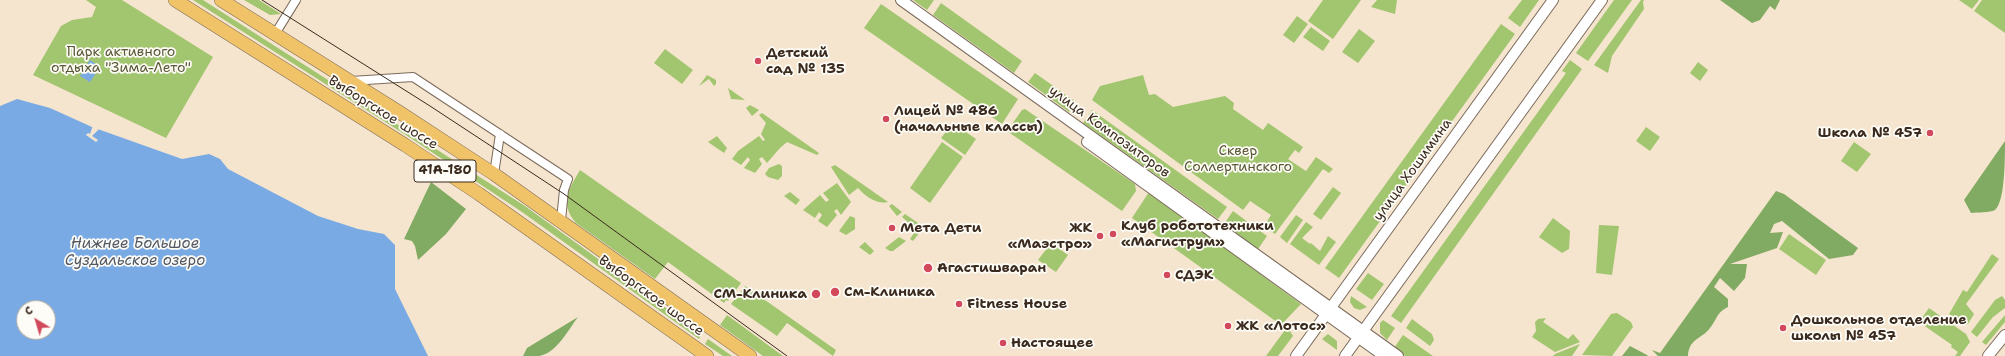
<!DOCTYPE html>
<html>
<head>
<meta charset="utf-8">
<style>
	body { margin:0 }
	#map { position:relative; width:2005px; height:356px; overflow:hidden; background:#f5e5ce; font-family:"Shantell Sans",sans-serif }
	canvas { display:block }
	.north { position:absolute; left:16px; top:300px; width:40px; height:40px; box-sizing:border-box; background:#fdfcf7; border:1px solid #afa8a0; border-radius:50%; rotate:322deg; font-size:11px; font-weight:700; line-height:16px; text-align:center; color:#3b2a1e }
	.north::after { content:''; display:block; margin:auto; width:14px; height:18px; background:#d1495b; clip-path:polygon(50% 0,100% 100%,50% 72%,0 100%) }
</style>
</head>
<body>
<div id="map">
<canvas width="2005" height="356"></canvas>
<div class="north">С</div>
</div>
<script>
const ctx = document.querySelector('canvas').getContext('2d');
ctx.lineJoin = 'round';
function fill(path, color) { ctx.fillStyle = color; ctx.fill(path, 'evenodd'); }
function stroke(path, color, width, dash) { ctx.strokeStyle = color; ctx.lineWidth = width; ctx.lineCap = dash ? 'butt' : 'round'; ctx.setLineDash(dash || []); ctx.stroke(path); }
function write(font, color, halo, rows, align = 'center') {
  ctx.font = font + ' "Shantell Sans",sans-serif'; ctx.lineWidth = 3.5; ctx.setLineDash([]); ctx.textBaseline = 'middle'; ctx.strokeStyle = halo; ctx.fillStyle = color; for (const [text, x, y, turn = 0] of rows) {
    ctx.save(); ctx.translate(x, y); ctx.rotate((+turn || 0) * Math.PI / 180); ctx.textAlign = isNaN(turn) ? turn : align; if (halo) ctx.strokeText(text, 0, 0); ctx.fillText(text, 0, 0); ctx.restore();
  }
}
fill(new Path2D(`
	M86 0H122L213 57 166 138 33 75 61 26 72 20 92 17 96 7Z
	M193 0H203L525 206 702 334 699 339 522 212 409 137Z
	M244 0H259L281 14 270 15Z
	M913 0H934L927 10Z
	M1323 0H1361L1333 39 1308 21Z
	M1377 0H1397L1395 14 1371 7Z
	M1522 0H1539L1520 27 1508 18Z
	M1614 0H1632L1588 61 1576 53Z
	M1641 0H1644L1643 2 1644 9 1612 56 1608 73 1594 65Z
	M1959 0H1979L1972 9Z
	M1982 0H2005V33L1974 11Z
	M941 3 1022 61 1014 73 933 15Z
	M881 4 1018 99 1002 124 864 28Z
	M1297 16 1308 24 1294 43 1283 35Z
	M1501 24 1515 34 1339 278 1325 268Z
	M1311 27 1330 41 1323 51 1303 37Z
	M1359 29 1375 41 1358 63 1342 52Z
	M665 49 693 70 682 84 654 63Z
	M1570 60 1582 69 1401 323 1391 316 1566 73 1562 71Z
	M1698 62 1708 70 1700 81 1690 73Z
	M1035 73 1076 102 1069 112 1028 82Z
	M707 75 716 80V84L714 86 709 79 699 86Z
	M1143 75 1149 95 1155 94 1173 107 1225 96 1234 103 1233 109 1263 130 1268 123 1303 147 1299 153 1295 150 1288 159 1306 171 1316 157 1333 169 1329 173 1323 169 1275 234 1264 226 1271 215 1250 201 1243 210 1092 100 1100 86Z
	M728 88 745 100 731 99Z
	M750 105 759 110 752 116 746 108Z
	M1025 109 1135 184 1136 191 1122 211 1007 131 1022 110Z
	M1092 110 1227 207 1218 219 1083 123Z
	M762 113 819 153 817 155 787 142 780 148 767 163 762 157 759 159 762 164 755 173 744 168 750 160 748 157 741 165 732 159 738 151 759 136 763 141 765 140 761 134 766 123 759 115Z
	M953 123 976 139 965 155 941 138Z
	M1646 127 1660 137 1650 151 1636 141Z
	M717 136 727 148 724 153 708 142Z
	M942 142 963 157 930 203 910 188Z
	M1854 142 1871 154 1857 172 1841 161Z
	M779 164 782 166V176L778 180 768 177 765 174 769 168Z
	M835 165 888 202C877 205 865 196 858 188L849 195 831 167Z
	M580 170 741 283 728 301 726 300 724 303 668 262 655 279 576 223C559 203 569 189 580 170Z
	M837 183 851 202 841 215 837 209 834 211 837 215 827 227 818 221 822 215 819 212 815 218 803 210 820 195 826 202 829 200 823 193Z
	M1333 187 1341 193 1321 220 1313 214Z
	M790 192 800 200 796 205 784 196Z
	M1149 192 1301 304 1281 325 1132 218Z
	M892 204 902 212 897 216 889 206Z
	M1233 211 1267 236 1258 249 1224 224Z
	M905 214 924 227 913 241 910 239 914 233 910 224 902 217Z
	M1296 215 1303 220 1287 243 1280 237Z
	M850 216 855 218V229L846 235 839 231Z
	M1553 218 1570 231 1569 249 1562 253 1539 237Z
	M1306 222 1313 227 1302 238 1310 244 1311 243 1320 251 1328 236 1336 242 1319 265 1290 244Z
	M1599 225 1619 226 1612 275 1596 273Z
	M1789 234 1826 260 1816 275 1779 249Z
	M899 237 906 241 893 251H890L885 248Z
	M865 242 874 251 870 255 859 247Z
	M1051 243 1068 255 1056 272 1038 260Z
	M1992 254 1999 259 1966 304 1974 314 1968 324 1964 325 1949 314 1963 290 1967 292Z
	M1368 273 1384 284 1372 300 1356 289Z
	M745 286 836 350 833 356 787 323 777 336 731 304Z
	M1351 296 1367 307 1360 310 1354 308 1350 302Z
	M2002 296 2005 300V308L1993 317 1977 337 1971 332 1995 300Z
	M1929 308 1966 334 1970 342 1960 356H1955L1958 352 1951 347 1952 345 1919 322Z
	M1617 313 1631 322 1633 327 1612 356 1582 355 1611 314Z
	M727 315 783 356H763L720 325Z
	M2005 315V322L1986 345 1982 342Z
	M1546 318 1543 322 1568 339 1573 334 1580 342 1555 352 1532 337 1536 331 1535 322 1538 319Z
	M1412 319 1432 334 1434 340 1430 346 1406 328Z
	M1383 320 1395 328 1387 340 1380 333V323Z
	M1285 330 1290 331 1293 336 1278 356H1266Z
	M1328 334 1337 341V350L1322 339Z
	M1403 335 1433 356H1405L1394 348Z
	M708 339 732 356H723L705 344Z
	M1580 344 1572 356H1553L1555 354Z`), '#a2c56f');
fill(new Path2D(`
	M1720 0H1780L1775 10 1770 6 1760 20 1752 23Z
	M2005 141C2005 158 2005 202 1995 210 1990 213 1977 212 1971 213L1964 200Z
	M431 182 466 209 446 234 418 260 415 246 412 241 404 239Z
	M1776 191 1784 194 1858 248 1853 255 1829 259 1782 221 1774 224 1770 233 1783 232 1777 248 1730 264H1747L1745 278 1734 291 1720 278 1714 287 1728 299V307C1716 313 1718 318 1710 328 1702 339 1689 338 1688 356H1658L1652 350 1660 353Z
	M578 317C568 330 557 353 539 356 534 356 528 356 523 356L527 348Z
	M1630 346 1647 355 1648 356H1622Z`), '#81aa62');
fill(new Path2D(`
	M90 60 100 67 90 82 80 76Z
	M17 99 50 108 92 127 182 159 209 154 220 159 228 169 318 216 358 229 384 234 395 245V289L428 356H0V106ZM24 308H48V332H24Z`), '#79aae4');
fill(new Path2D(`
	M93 125 99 129 92 136 98 140 96 142 86 135 88 133 90 134Z`), '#f5e5ce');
const minor = new Path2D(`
	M275 34 296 0
	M351 81 413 77 568 179 564 190 561 220
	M494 174 500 134`);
const tertiary = new Path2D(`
	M901 0 1398 356
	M1087 142 1384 356
	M1296 356 1553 0
	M1345 356 1602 0
	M1988 356 2005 335`);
const primary = new Path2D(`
	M175 0 405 145 479 194 707 356
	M221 0 399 112 494 174 750 356`);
stroke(minor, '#7c6b5c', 10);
stroke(tertiary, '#7c6b5c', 12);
stroke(primary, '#7c6b5c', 14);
stroke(minor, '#fff', 8);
stroke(tertiary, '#fff', 10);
stroke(primary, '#f1c369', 13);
stroke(new Path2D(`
	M262 0 430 106 564 194 787 356`), '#3b2a1e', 1);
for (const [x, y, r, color] of [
	[758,61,4,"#d1495b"],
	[886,119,4,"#d1495b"],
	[1930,133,4,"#d1495b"],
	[892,228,4,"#d1495b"],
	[1113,234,4,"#d1495b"],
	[1100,236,4,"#d1495b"],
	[928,268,5,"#d1495b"],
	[1167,275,4,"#d1495b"],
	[835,292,5,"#d1495b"],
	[816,294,5,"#d1495b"],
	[959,304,4,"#d1495b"],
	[1228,326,4,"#d1495b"],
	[1783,328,4,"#d1495b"],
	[1003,343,4,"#d1495b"]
]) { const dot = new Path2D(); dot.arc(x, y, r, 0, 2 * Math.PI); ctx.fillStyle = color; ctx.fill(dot); stroke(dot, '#fdfcf7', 1.5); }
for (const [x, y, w] of [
	[445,171,62]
]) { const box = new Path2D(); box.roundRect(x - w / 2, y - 11, w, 22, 3); ctx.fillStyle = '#fdfcf7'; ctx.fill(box); stroke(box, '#3b2a1e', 1); }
write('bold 13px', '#3b2a1e', null, [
	["41А-180",445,171]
]);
write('14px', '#5a5836', '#fdfcf7', [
	["Парк активного",121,52],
	["отдыха \"Зима-Лето\"",121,68],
	["Сквер",1238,151],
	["Соллертинского",1238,167]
]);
write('bold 14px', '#3b2a1e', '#fdfcf7', [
	["Детский",766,53],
	["сад № 135",766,69],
	["Лицей № 486",894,111],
	["(начальные классы)",894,127],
	["Школа № 457",1922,133,"right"],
	["Клуб робототехники",1121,226],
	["«Магиструм»",1121,242],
	["Мета Дети",900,228],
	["ЖК",1092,228,"right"],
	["«Маэстро»",1092,244,"right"],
	["Агастишваран",937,268],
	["СДЭК",1175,275],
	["См-Клиника",844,292],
	["СМ-Клиника",807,294,"right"],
	["Fitness House",967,304],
	["Дошкольное отделение",1791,320],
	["школы № 457",1791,336],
	["ЖК «Лотос»",1236,326],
	["Настоящее",1011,343]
], 'left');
write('14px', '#3b2a1e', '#fdfcf7', [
	["Выборгское шоссе",383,113,32],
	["улица Композиторов",1109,132,36],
	["улица Хошимина",1413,170,-54],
	["Выборгское шоссе",651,296,36]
]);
write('italic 15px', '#515763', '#fdfcf7', [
	["Нижнее Большое",135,244],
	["Суздальское озеро",135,261]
]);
</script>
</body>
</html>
